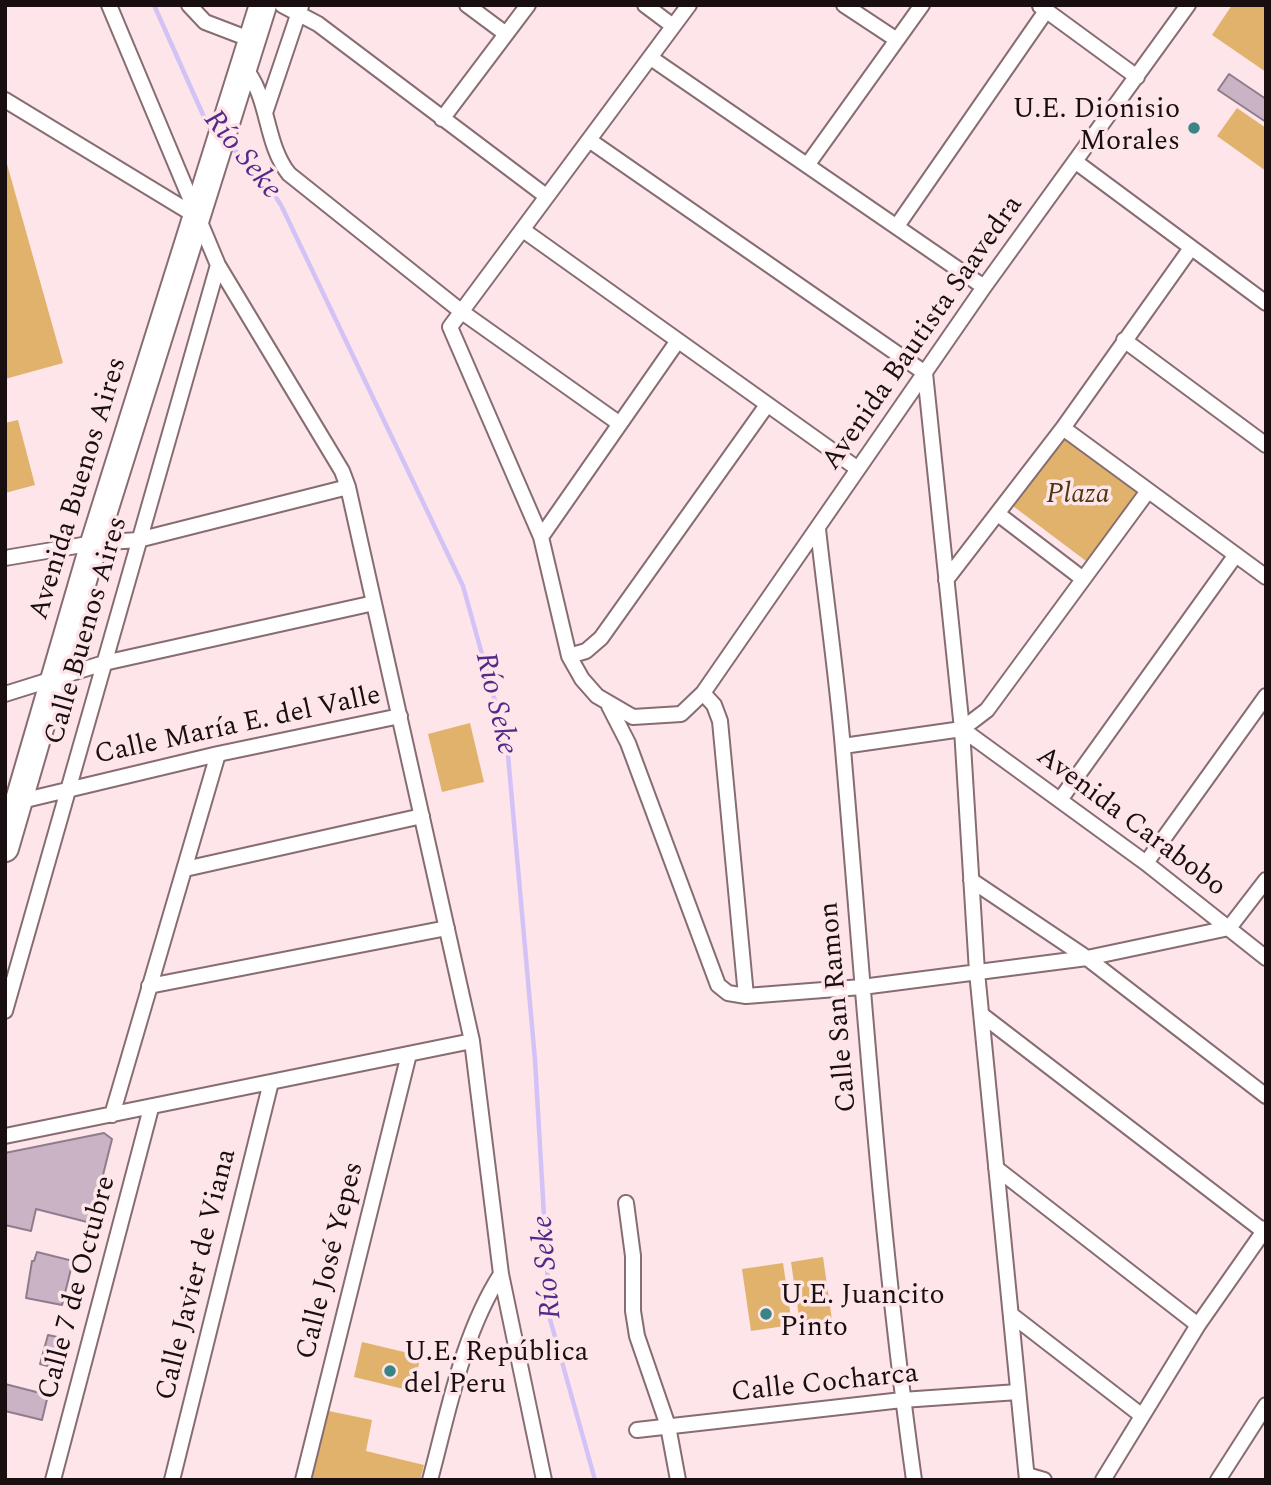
<!DOCTYPE html>
<html>
<head>
<meta charset="utf-8">
<style>
	body { margin:0 }
	#map { position:relative; width:1271px; height:1485px; overflow:hidden; background:#fde5e9; font-family:Spectral,serif }
	canvas { display:block }
	.frame { position:absolute; inset:0; border:7px solid #190f10; pointer-events:none }
</style>
</head>
<body>
<div id="map">
<canvas width="1271" height="1485"></canvas>
<div class="frame"></div>
</div>
<script>
const ctx = document.querySelector('canvas').getContext('2d');
ctx.lineJoin = 'round';
function fill(path, color) { ctx.fillStyle = color; ctx.fill(path, 'evenodd'); }
function stroke(path, color, width, dash) { ctx.strokeStyle = color; ctx.lineWidth = width; ctx.lineCap = dash ? 'butt' : 'round'; ctx.setLineDash(dash || []); ctx.stroke(path); }
function write(font, color, halo, rows, align = 'center') {
  ctx.font = font + ' Spectral,serif'; ctx.lineWidth = 7; ctx.setLineDash([]); ctx.textBaseline = 'middle'; ctx.strokeStyle = halo; ctx.fillStyle = color; for (const [text, x, y, turn = 0] of rows) {
    ctx.save(); ctx.translate(x, y); ctx.rotate((+turn || 0) * Math.PI / 180); ctx.textAlign = isNaN(turn) ? turn : align; if (halo) ctx.strokeText(text, 0, 0); ctx.fillText(text, 0, 0); ctx.restore();
  }
}
fill(new Path2D(`
	M1232 5H1266V72L1212 35Z
	M1237 108 1266 128V171L1217 136Z
	M5 157 63 363 5 379Z
	M18 420 35 485 5 493V423Z
	M1071 431 1143 488 1086 561 1013 506Z
	M470 723 484 782 442 792 428 734Z
	M823 1257 832 1320 800 1324 791 1262Z
	M783 1263 792 1325 751 1331 742 1269Z
	M362 1342 421 1356 412 1391 354 1377Z
	M324 1410 372 1420 366 1451 424 1465 420 1480H308Z`), '#e0b26c');
stroke(new Path2D(`
	M154 5 208 126 215 132
	M229 145 261 175 281 205 463 586 507 744 535 1060 550 1319 595 1480`), '#d3c2f6', 4.5);
const building = new Path2D(`
	M1229 74 1266 99V122L1218 90Z
	M104 1133 112 1139 91 1223 36 1209 31 1231 5 1225V1153Z
	M37 1252 73 1261 62 1305 26 1298 32 1261H34Z
	M48 1335 62 1338 55 1368 40 1364Z
	M5 1384 48 1395 42 1420 5 1411Z`);
fill(building, '#c9b3c4');
stroke(building, '#907c8c', 2);
const street = new Path2D(`
	M109 5 218 265 342 471 348 487 472 1041 501 1274C462 1335 449 1410 430 1480
	M189 5 205 22 252 40
	M282 5 318 24 546 196
	M467 5 506 34
	M645 5 673 26
	M689 5 450 327 541 537 569 656 582 679 597 696 633 717 681 714 703 693 984 287 1188 5
	M844 5 897 40
	M1040 6 1137 77
	M651 58 984 287
	M243 66C270 96 264 143 289 174L462 312 620 424
	M5 100 196 216
	M265 113 301 6
	M442 119 528 5
	M589 140 925 373 962 729 977 972 1027 1480
	M1076 162 1266 303
	M808 164 922 5
	M897 226 1046 11
	M523 230 858 469
	M1124 340 1266 445
	M1063 428 1266 577
	M998 514 1083 579
	M818 529C826 602 837 676 843 749 864 993 880 1238 914 1480
	M541 537 677 342
	M5 558 94 543 138 540 348 487
	M946 580 1063 428 1191 248
	M569 656 586 651 601 638 767 405
	M703 693 714 705 720 721 746 996
	M5 694 104 663 374 603
	M609 706 628 743 718 985 728 993 746 996 862 987 1087 958 1229 928 1266 880
	M962 729 1146 863 1266 958
	M843 746 962 729 987 710 1148 491
	M1060 800 1235 556
	M17 802 218 754 400 716
	M1146 863 1266 696
	M185 869 422 816
	M971 880 1087 958 1266 1096
	M149 986 447 928
	M5 1011 218 265
	M982 1015 1266 1233
	M112 1115 218 754
	M5 1136 472 1041
	M996 1168 1198 1325
	M626 1203 633 1256V1311L637 1336 668 1426 678 1480
	M501 1274 544 1480
	M1013 1316 1141 1415
	M637 1430 902 1400 1018 1392
	M1027 1475 1044 1480
	M53 1480 151 1108
	M172 1480 271 1082
	M303 1480 409 1054
	M1103 1480 1198 1325 1266 1228
	M1218 1480 1266 1405`);
const highway = new Path2D(`
	M5 848 94 543 263 5`);
stroke(street, '#876d71', 18);
stroke(highway, '#876d71', 30);
stroke(street, '#fff', 14);
stroke(highway, '#fff', 26);
for (const [x, y, r, color] of [
	[1194,128,7,"#3b8485"],
	[766,1314,7,"#3b8485"],
	[390,1371,7,"#3b8485"]
]) { const dot = new Path2D(); dot.arc(x, y, r, 0, 2 * Math.PI); ctx.fillStyle = color; ctx.fill(dot); stroke(dot, '#fde5e9', 2.5); }
write('28px', '#190f10', '#fde5e9', [
	["U.E. Dionisio",1180,112,"right"],
	["Morales",1180,144,"right"],
	["U.E. Juancito",780,1298],
	["Pinto",780,1330],
	["U.E. República",404,1355],
	["del Peru",404,1387]
], 'left');
write('28px', '#190f10', '#fde5e9', [
	["Avenida Bautista Saavedra",924,334,-55],
	["Avenida Buenos Aires",80,489,-73],
	["Calle Buenos Aires",88,631,-74],
	["Calle María E. del Valle",238,727,-12],
	["Avenida Carabobo",1130,823,37],
	["Calle San Ramon",840,1007,-95],
	["Calle José Yepes",332,1261,-76],
	["Calle Javier de Viana",198,1275,-76],
	["Calle 7 de Octubre",79,1288,-75],
	["Calle Cocharca",825,1385,-6]
]);
write('italic 28px', '#4e3711', '#fde5e9', [
	["Plaza",1078,497]
]);
write('italic 30px', '#54298a', '#fde5e9', [
	["Río Seke",241,156,51],
	["Río Seke",494,704,77],
	["Río Seke",549,1267,-95]
]);
</script>
</body>
</html>
